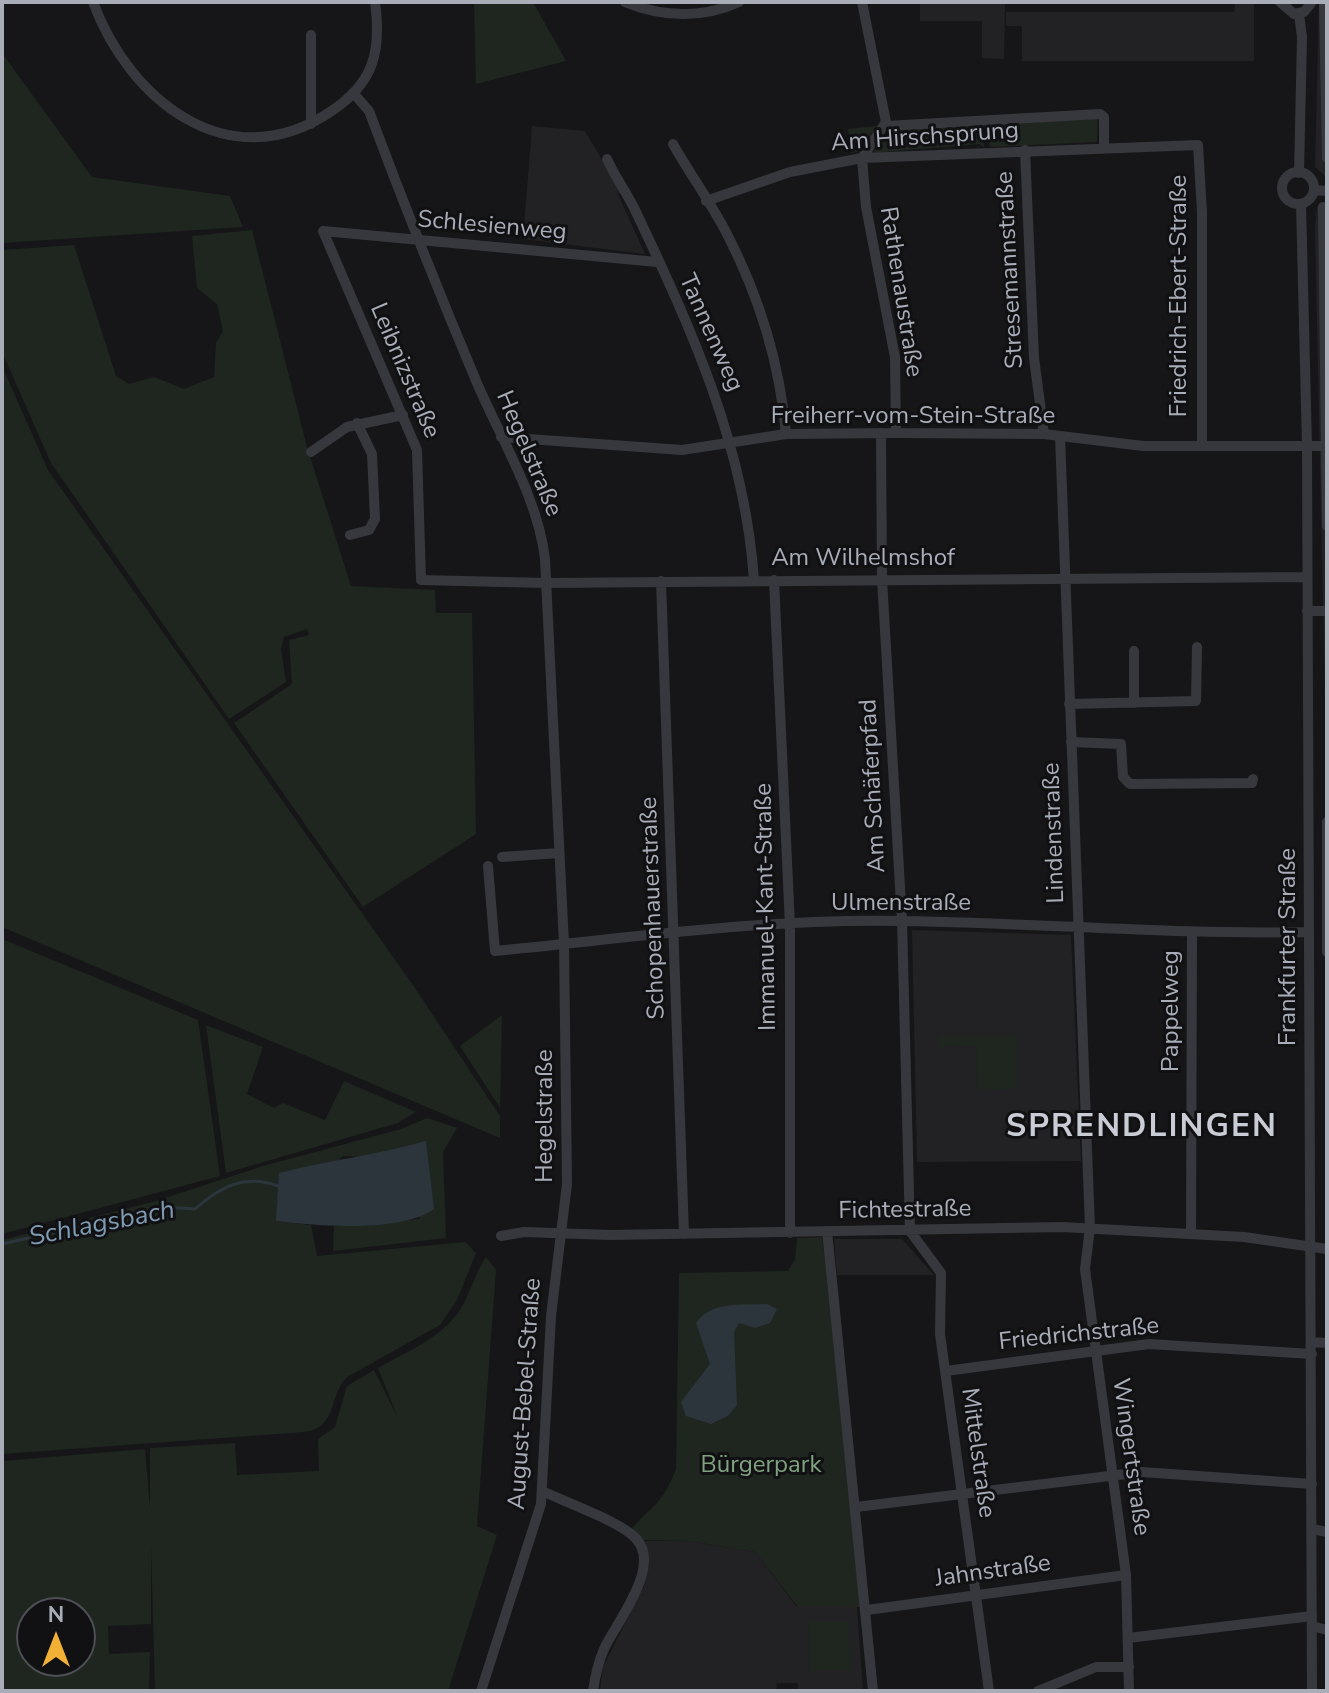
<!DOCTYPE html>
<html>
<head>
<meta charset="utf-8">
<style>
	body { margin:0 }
	#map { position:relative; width:1329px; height:1693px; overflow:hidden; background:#161618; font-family:"Nunito Sans",sans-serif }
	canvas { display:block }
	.frame { position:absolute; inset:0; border:4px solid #a8adb8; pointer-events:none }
	.north { position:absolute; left:16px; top:1597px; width:80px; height:80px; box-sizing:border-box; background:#111113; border:2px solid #4d4f55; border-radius:50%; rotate:0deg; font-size:22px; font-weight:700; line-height:32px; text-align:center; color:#a8adb8 }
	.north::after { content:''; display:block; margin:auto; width:28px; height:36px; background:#f2b134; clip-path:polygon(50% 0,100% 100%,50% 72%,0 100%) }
</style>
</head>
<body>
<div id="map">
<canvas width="1329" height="1693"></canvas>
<div class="frame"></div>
<div class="north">N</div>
</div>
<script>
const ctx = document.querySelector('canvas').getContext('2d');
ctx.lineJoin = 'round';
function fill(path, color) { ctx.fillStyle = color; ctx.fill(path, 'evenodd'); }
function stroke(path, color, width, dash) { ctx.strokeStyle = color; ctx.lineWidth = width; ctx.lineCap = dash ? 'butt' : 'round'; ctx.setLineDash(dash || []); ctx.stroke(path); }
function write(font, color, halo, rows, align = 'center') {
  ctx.font = font + ' "Nunito Sans",sans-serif'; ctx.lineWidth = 6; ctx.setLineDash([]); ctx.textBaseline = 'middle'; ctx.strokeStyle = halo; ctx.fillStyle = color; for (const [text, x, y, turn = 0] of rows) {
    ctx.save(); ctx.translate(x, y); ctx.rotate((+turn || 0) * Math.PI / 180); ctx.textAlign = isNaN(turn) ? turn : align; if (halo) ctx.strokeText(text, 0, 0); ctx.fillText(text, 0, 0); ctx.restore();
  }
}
fill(new Path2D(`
	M920 2H1005L1004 59 982 58V21H920Z
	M1235 2H1254V61H1022V26H1006V12H1234Z
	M1319 2H1327V178L1315 167Z
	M532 126 585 131 621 192 618 194 645 254 523 239Z
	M1327 201V795L1315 228 1317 207Z
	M912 930 1071 935 1081 1161 917 1162Z
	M834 1239H902L934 1275H837Z
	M645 1541H689L755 1552 797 1607H857L863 1691H798V1683H777L776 1691H600L603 1667 645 1584 649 1565Z`), '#222225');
fill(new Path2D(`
	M474 2H533L566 61 476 84Z
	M2 53 92 177 230 196 243 227 2 243Z
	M1098 117 1097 142 990 147 988 124Z
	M982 124 984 147 979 144 873 153 890 129Z
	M877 126 858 152 851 153 848 129Z
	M252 230 307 447 351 586 435 590 436 613H472L476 834 363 907 234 723 292 684 289 640 309 635 307 629 284 637 281 649 286 682 229 719 51 463 2 352V250L74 245 116 376 129 384 154 377 184 389 214 377 216 343 223 331 217 304 197 288 192 236Z
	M2 366 48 470 415 988 500 1116V1138L2 927Z
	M2 939 198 1020 220 1176 2 1234Z
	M502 1015 500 1108 460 1046Z
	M206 1025 263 1047 247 1094 274 1108 283 1103 325 1120 344 1081 416 1112 398 1123 226 1173Z
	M939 1036H1018L1016 1089H978L976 1046 939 1047Z
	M427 1118 457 1128 443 1152 446 1238 333 1251 334 1226 420 1219 366 1157 343 1156 276 1221 311 1225 317 1256 465 1242 476 1253 457 1300 440 1325 347 1377C328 1396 338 1428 304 1432L2 1454V1240L156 1201 263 1166 401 1129Z
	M822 1237 826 1270 860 1607H798L755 1552 689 1541 644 1540 631 1529C655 1503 661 1506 676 1469L679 1273 788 1271 795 1259 797 1238Z
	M486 1257 496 1270 477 1526 497 1535 448 1691H155L151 1545V1624L108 1626 109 1654 150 1652 149 1691H2V1461L145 1449 150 1508V1448L235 1443 237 1475 319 1471 318 1439 335 1427 347 1386 374 1370 398 1418 378 1368C409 1350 446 1337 464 1303 472 1287 476 1272 486 1257ZM32 1613H80V1661H32Z
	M809 1621H849L850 1671H810Z`), '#1e261f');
fill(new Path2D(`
	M426 1141 434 1209C401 1233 316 1226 276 1221L279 1173C329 1160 377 1155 426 1141Z
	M767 1304 777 1309 770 1323 755 1328 739 1323 734 1332 737 1405 728 1416 711 1424 686 1416 681 1402 710 1364 696 1323C710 1301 743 1305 767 1304Z`), '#2c353c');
stroke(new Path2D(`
	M2 1244 165 1207 195 1209C221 1186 245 1174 278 1186`), '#2c353c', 3);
stroke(new Path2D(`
	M93 2C129 100 229 180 330 112 373 84 382 53 375 2
	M625 2C662 17 702 19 739 2
	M862 2 886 122 862 158
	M1280 2 1294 14 1304 12 1312 2
	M1324 2 1327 158
	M1299 14 1302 37 1299 173
	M355 95 369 111C403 202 439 293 477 383 501 439 538 498 545 559L564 944 567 1184 551 1316 541 1504 481 1691
	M311 124V35
	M886 126 1100 114 1104 117V146
	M673 144C690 174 711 203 727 234 759 296 780 365 786 434
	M1025 150 1034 358 1044 434
	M862 158 866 207 895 357 896 433
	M607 159C615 177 627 193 636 212 692 330 745 447 754 580
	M1282 188a16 16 0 1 1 32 0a16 16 0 1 1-32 0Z
	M1314 190 1327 191
	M706 201 790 172 862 158 1198 145 1202 212V446
	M1301 204 1307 446 1312 1691
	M1323 207 1327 526
	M657 262 323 231 417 450 421 580 546 583 1306 577
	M881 433 882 579 902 921 910 1231 941 1273 940 1334 989 1691
	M1060 436 1090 1228 1085 1269 1126 1575 1129 1691
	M501 437 682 450 786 434 896 433 1044 434 1143 446H1326
	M311 452 347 427 403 415
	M350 535 369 530 375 519 372 454 357 423
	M774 580 790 926V1233
	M661 581 684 1234
	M1307 611H1327
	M1134 651V703
	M1069 704 1196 701 1197 647
	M1071 742 1121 744 1123 777 1130 784 1252 783 1253 779
	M1327 822V952
	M502 857 559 853
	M488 866 495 951C630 938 768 918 904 921 1039 923 1174 935 1309 932
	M827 1231 873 1691
	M1191 1234 1192 933
	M501 1236 524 1232 610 1235 1062 1227 1244 1237 1327 1249
	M1311 1342 1327 1343
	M946 1371 1149 1344 1312 1354
	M542 1491C568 1503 610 1518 631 1534 668 1561 616 1622 604 1649 598 1663 595 1677 593 1691
	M856 1507 1142 1472 1312 1484
	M1312 1529 1327 1532
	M867 1610 1126 1575
	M1312 1626 1327 1630
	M1128 1638 1312 1616
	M1038 1691 1096 1667H1129`), '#37383d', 10);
write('24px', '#a8adb8', '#111113', [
	["Am Hirschsprung",925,138,-4],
	["Schlesienweg",492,227,5],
	["Stresemannstraße",1011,270,-93],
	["Rathenaustraße",900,292,81],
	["Friedrich-Ebert-Straße",1180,296,-90],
	["Tannenweg",710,333,66],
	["Leibnizstraße",404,371,67],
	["Freiherr-vom-Stein-Straße",913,417],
	["Hegelstraße",528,454,67],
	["Am Wilhelmshof",863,559],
	["Am Schäferpfad",874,786,-93],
	["Lindenstraße",1055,833,-92],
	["Ulmenstraße",901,904],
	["Immanuel-Kant-Straße",767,907,-91],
	["Schopenhauerstraße",654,908,-92],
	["Frankfurter Straße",1289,947,-90],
	["Pappelweg",1172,1011,-90],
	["Hegelstraße",546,1116,-90],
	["Fichtestraße",905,1211,-1],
	["Friedrichstraße",1079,1335,-6],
	["August-Bebel-Straße",526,1394,-86],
	["Mittelstraße",977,1453,82],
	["Wingertstraße",1130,1457,82],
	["Jahnstraße",993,1572,-8]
]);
write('24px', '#7fa381', '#111113', [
	["Bürgerpark",761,1466]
]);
write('italic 26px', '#7f9bb3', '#111113', [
	["Schlagsbach",102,1225,-11]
]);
ctx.letterSpacing = '2px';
write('bold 32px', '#c9ccd4', '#111113', [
	["SPRENDLINGEN",1142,1128]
]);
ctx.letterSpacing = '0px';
</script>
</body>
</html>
